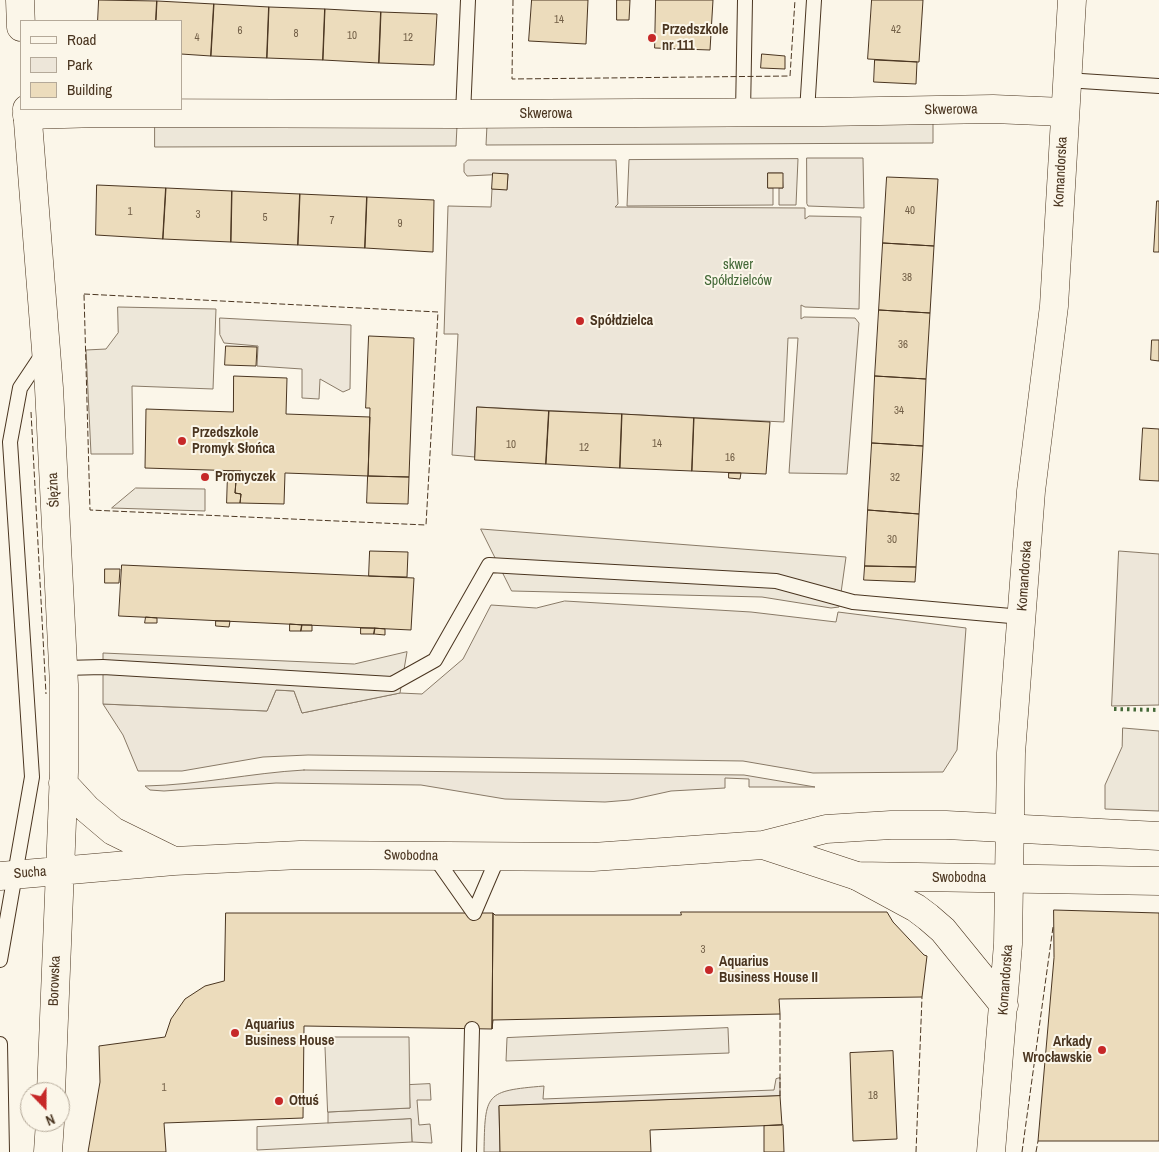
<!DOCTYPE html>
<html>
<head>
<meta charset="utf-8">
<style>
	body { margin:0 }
	#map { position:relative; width:1159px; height:1152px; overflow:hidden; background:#fbf6e9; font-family:"Archivo Narrow",sans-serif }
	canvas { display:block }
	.legend { position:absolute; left:20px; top:20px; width:162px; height:90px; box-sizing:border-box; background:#fbf6e9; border:1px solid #b4a999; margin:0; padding:6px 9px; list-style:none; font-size:15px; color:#4a3520 }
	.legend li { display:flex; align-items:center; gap:10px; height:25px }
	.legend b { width:25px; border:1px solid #b4a999 }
	.north { position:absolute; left:20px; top:1082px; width:50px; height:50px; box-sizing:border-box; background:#fbf6e9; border:1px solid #b4a999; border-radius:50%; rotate:158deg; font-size:14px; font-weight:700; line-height:20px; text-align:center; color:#4a3520 }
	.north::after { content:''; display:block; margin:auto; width:18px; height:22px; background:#c62828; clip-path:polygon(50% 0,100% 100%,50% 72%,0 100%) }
</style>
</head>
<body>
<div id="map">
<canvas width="1159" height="1152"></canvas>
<ul class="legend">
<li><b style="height:6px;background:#fbf6e9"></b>Road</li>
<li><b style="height:14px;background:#ede6d9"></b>Park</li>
<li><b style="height:14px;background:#ecdcbc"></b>Building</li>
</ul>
<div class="north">N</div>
</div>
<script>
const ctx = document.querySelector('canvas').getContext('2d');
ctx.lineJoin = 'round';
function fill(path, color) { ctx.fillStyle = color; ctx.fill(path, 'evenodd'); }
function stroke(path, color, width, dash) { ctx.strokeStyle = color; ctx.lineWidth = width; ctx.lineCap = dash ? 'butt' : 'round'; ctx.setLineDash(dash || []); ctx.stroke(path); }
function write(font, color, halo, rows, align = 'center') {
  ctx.font = font + ' "Archivo Narrow",sans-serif'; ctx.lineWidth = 4; ctx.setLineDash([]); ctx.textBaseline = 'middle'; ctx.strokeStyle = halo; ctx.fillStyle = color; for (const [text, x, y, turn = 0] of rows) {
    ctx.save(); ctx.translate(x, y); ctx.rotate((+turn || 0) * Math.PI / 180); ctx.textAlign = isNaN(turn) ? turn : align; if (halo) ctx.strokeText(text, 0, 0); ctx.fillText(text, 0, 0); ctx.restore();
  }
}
const green = new Path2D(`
	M807 158H863L864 208 808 206 807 204Z
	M798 159 796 205H779V188H783L782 173H768V188H773V205L627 206 629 160Z
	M468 160H616L618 204 615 207 805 208V219L809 216 861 217 859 309 805 307 801 305V319L804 317 855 318 859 323 847 474 789 473 798 338H788L784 422 477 407 475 457 452 455 458 334H444L448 206 491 207 492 189H507L508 174 467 176 464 172V164Z
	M220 318 351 325 350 389 343 392 320 379 319 399 302 398V369L257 366 258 346 224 343 220 335Z
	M1119 551 1159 554V705L1112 706Z
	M565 601 751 612 836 622 838 612 966 628 957 750 943 772 813 773 743 761 308 755 263 757 182 771H138L123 735 103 704 267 711 276 690 294 691 302 713 400 693 422 694 463 659 491 605 536 608Z
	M304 770 744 775 815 787H749V779L725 778V788L671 791 630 800 605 802 505 799 421 785 276 783 164 791 150 790 145 786C199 785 250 773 304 770Z
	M780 1078V1096L499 1106 500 1152H484C485 1093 485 1091 544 1086L543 1099 774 1090 776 1079Z
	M430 1084 431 1100H417L419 1125 430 1124 432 1143 412 1142 411 1119 328 1124V1112L410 1108 409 1085Z`);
fill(green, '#ede6d9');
stroke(green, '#887966', 1);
const parking = new Path2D(`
	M933 121V143L486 145 487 125Z
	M155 125 457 126 456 146 155 147Z
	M118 307 216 309 213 389 132 386 133 454H91L86 350 106 349 118 333Z
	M136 488 205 489V511L112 508Z
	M481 529 846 557 839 607 831 608 762 597 512 591Z
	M407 652 400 693 302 713 294 691 276 690 267 711 103 704V653L354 664Z
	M1123 728 1159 731V811L1105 809V785L1122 747Z
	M728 1028 729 1053 506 1061 507 1038Z
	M325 1037H409L410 1108 328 1112Z
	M411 1119 412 1142 257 1150V1127Z`);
fill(parking, '#ede7d9');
stroke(parking, '#887966', 1);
const building = new Path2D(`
	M99 0 157 1 156 21H98Z
	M532 0H588L586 44 529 41Z
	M617 0H630L629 20H617Z
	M656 0H713L710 50 655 48Z
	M872 0H923L919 62 868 59Z
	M157 1 214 4 211 56 181 54V21H156Z
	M214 4 269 7 267 58 211 56Z
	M269 7 325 9 323 60 267 58Z
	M325 9 381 12 379 63 323 60Z
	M381 12 437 14 434 65 379 63Z
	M762 54 785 56V69L761 68Z
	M875 60 917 62 916 84 874 82Z
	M493 173 508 174 507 190 492 189Z
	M768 173H783V188H768Z
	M887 177 938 179 934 246 883 243Z
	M97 185 166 188 163 239 96 235Z
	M166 188 232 191 231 242 163 239Z
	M232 191 300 194 298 245 231 242Z
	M300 194 367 197 365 248 298 245Z
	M367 197 434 200 433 252 365 248Z
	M1157 201H1159V252H1154Z
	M883 243 934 246 930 313 879 310Z
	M879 310 930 313 926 379 875 376Z
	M369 336 414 338 409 477 368 476 370 408H366Z
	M1152 340H1159V361L1151 360Z
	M226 346 257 347 256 366 225 365Z
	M234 376 287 378 286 414 370 417 368 476 285 473 284 504 240 503 241 494 235 493 236 481H241V471L145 468 146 409 233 412Z
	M875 376 926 379 923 446 872 443Z
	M477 407 549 411 546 464 475 460Z
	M549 411 622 414 620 468 546 464Z
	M622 414 694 418 692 471 620 468Z
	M694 418 770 422 766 474 692 471Z
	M1143 428 1159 429V481L1140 480Z
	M872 443 923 446 919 514 868 510Z
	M228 471H241V481H236L235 493 241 494 240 503H227Z
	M729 473H741L740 479 729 478Z
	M368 476 409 477 408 504 367 503Z
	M868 510 919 514 916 567 865 566Z
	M370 551 408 552 407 577 369 576Z
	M122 565 414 578 411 630 119 616Z
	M865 566 916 567 915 582 864 580Z
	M105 569H120L119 583H105Z
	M146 617 157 618V623H145Z
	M216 621H230L229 627 216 626Z
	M290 624 302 625 301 631H290Z
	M302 625H312V631H301Z
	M361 628H375L374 634H361Z
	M375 628 385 629V635L374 634Z
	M1054 910 1159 913V1141H1038L1054 958Z
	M681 912H887L893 922 924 955 927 956 922 997 779 999 780 1014 493 1020 492 1029 493 913 495 915H681Z
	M226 913H493L492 1029 304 1026 303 1118 164 1123 166 1152H88L100 1082 99 1046 165 1037 171 1019 185 999 205 986 224 981Z
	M893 1051 897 1139 853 1141 850 1053Z
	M780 1096 782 1125 650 1130 651 1152H500L499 1106Z
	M783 1125 784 1152H764V1126Z`);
fill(building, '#ecdcbc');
stroke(building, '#4a3520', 1);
const lane = new Path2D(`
	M1066 80 1159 86
	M807 112 814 0
	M743 113 745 0
	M463 114 468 0
	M64 668 103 667 392 684 435 660 489 565 776 581 853 602 1022 617
	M434 856 474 913 498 857
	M0 960 32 777 10 442 20 388 44 352
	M0 1044 2 1152
	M469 1152 472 1029`);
const street = new Path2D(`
	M27 115 100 113 456 114 823 112 993 109 1064 112
	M857 876 916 908 928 917 943 930 1004 1005
	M991 1152 1008 944 1011 753 1031 491 1054 306 1072 0`);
const secondary = new Path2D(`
	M20 0 21 27
	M27 109 49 388 64 685V772L51 1092
	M63 783 87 809 113 831 174 861
	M763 845 857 876 1159 881
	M0 876 174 861 300 855 593 857 763 845 826 829 891 825H946L1159 836
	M48 1152 50 1122`);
stroke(lane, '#4a3520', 16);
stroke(street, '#4a3520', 29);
stroke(secondary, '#4a3520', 29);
stroke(lane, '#fbf6e9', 14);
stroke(street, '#fbf6e9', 28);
stroke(secondary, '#fbf6e9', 28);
stroke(new Path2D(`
	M1114 709 1159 710`), '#436837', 4, [2.5, 4]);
stroke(new Path2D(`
	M513 0 512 79 790 76 795 0
	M84 294 438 312 426 525 90 510Z
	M31 412 46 694
	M780 1014V1096
	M916 1152 922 997
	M1022 1152 1053 927
	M1036 1152 1038 1141`), '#4a3520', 1, [6, 2.5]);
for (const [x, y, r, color] of [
	[652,38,5,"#c62828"],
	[580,321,5,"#c62828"],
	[182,441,5,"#c62828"],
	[205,477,5,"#c62828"],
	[709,970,5,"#c62828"],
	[235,1033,5,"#c62828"],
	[1102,1050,5,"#c62828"],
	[279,1101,5,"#c62828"]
]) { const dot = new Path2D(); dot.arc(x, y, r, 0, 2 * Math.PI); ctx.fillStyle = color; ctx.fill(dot); stroke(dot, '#fbf6e9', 2); }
write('11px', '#725f47', null, [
	["14",559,20],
	["42",896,30],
	["6",240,31],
	["8",296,34],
	["10",352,36],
	["4",197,38],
	["12",408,38],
	["40",910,211],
	["1",130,212],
	["3",198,215],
	["5",265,218],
	["7",332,221],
	["9",400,224],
	["38",907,278],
	["36",903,345],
	["34",899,411],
	["14",657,444],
	["10",511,445],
	["12",584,448],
	["16",730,458],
	["32",895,478],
	["30",892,540],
	["3",703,950],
	["1",164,1088],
	["18",873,1096]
]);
write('bold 14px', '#4a3520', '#fbf6e9', [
	["Przedszkole",662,30],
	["nr 111",662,46],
	["Spółdzielca",590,321],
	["Przedszkole",192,433],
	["Promyk Słońca",192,449],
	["Promyczek",215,477],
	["Aquarius",719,962],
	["Business House II",719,978],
	["Aquarius",245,1025],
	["Business House",245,1041],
	["Arkady",1092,1042,"right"],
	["Wrocławskie",1092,1058,"right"],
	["Ottuś",289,1101]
], 'left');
write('14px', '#4a3520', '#fbf6e9', [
	["Skwerowa",951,110,-1],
	["Skwerowa",546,114],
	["Komandorska",1061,172,-87],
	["Ślężna",54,490,-93],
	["Komandorska",1025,576,-86],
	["Swobodna",411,856,1],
	["Sucha",30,873,-4],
	["Swobodna",959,878],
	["Komandorska",1006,980,-86],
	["Borowska",55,981,-88]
]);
write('14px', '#436837', '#fbf6e9', [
	["skwer",738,265],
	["Spółdzielców",738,281]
]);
</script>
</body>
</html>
